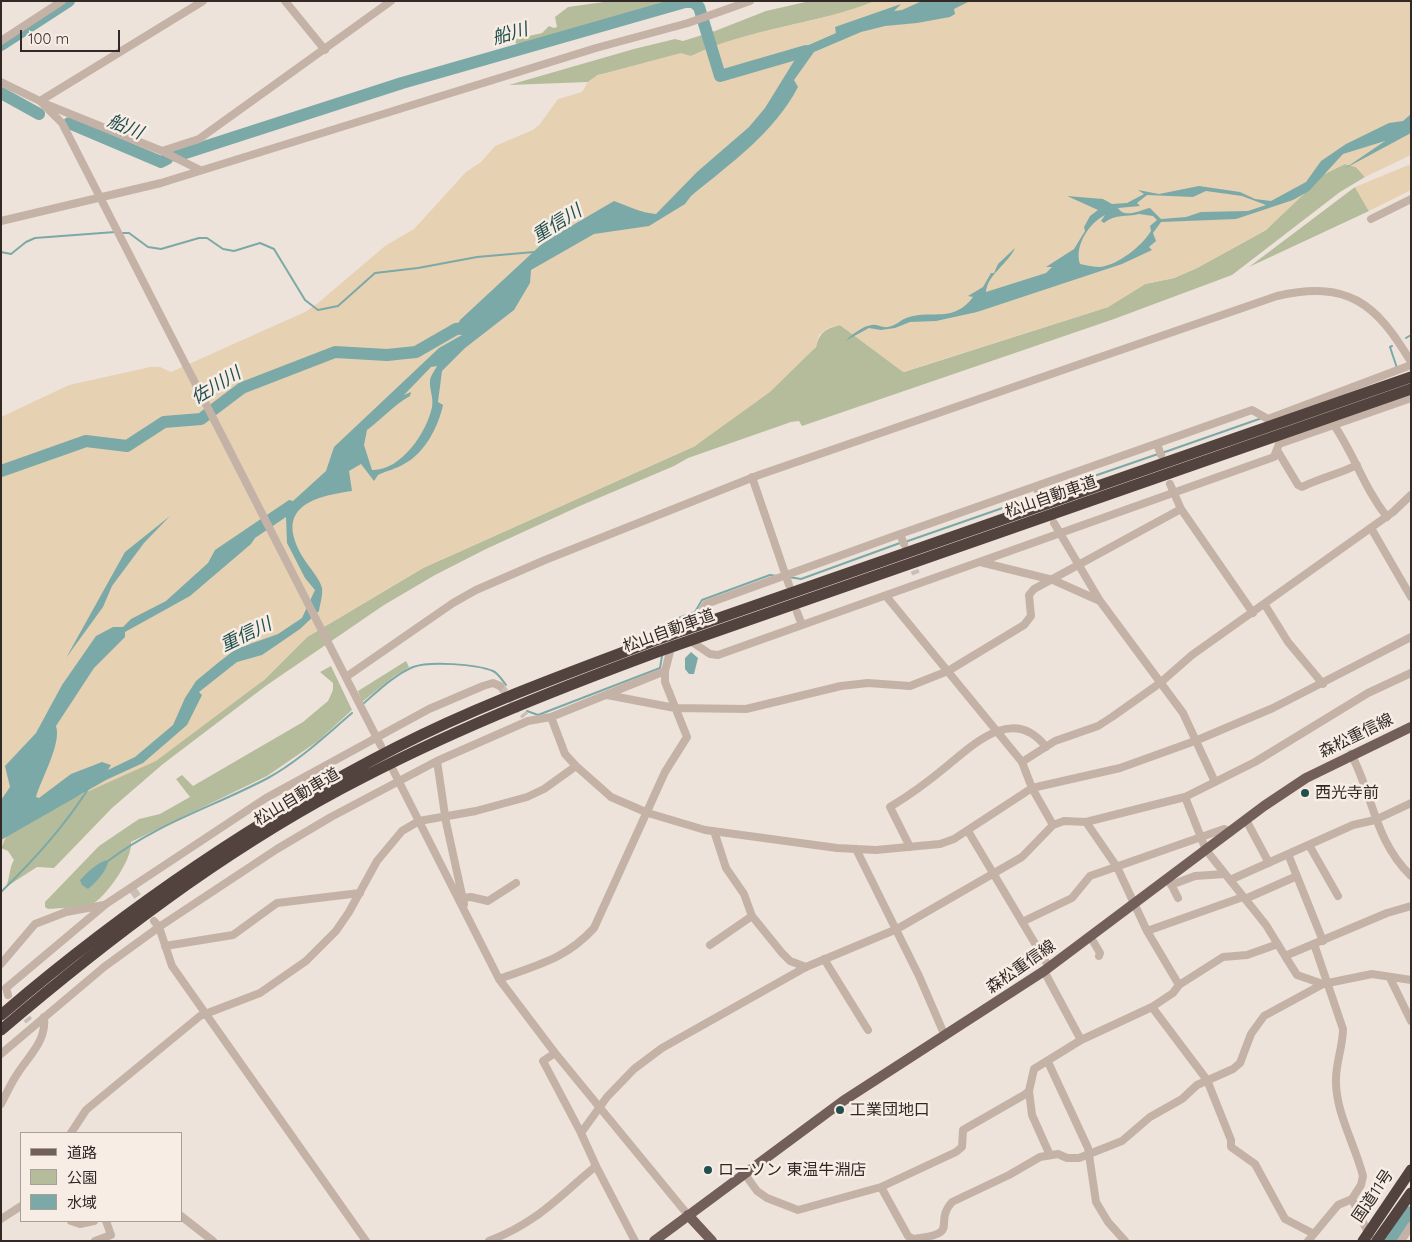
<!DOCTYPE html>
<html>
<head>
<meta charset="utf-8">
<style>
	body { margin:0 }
	#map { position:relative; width:1412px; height:1242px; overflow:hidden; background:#eee3da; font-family:Quicksand,"Noto Sans JP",sans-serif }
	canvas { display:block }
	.frame { position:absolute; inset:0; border:2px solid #322927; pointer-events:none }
	.legend { position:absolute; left:20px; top:1132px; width:162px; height:90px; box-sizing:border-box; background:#f7ede5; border:1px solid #a89f99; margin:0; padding:6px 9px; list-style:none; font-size:15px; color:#322927 }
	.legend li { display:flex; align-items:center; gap:10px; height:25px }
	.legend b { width:25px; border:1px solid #a89f99 }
	.scale { position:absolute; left:20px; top:30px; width:100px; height:22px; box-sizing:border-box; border:2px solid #322927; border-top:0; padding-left:6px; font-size:15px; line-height:18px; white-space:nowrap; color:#322927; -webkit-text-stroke:4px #f7ede5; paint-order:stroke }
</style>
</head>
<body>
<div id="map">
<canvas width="1412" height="1242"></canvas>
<div class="frame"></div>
<ul class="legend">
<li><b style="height:6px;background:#735f59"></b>道路</li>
<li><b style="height:14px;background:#b4bc9b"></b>公園</li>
<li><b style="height:14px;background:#7ba9a7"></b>水域</li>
</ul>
<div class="scale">100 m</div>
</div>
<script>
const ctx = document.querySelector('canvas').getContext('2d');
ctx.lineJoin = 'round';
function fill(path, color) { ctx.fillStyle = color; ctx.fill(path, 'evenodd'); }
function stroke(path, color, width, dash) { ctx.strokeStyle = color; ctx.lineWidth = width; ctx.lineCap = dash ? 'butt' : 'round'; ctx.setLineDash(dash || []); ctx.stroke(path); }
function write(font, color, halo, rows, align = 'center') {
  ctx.font = font + ' Quicksand,"Noto Sans JP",sans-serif'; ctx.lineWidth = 5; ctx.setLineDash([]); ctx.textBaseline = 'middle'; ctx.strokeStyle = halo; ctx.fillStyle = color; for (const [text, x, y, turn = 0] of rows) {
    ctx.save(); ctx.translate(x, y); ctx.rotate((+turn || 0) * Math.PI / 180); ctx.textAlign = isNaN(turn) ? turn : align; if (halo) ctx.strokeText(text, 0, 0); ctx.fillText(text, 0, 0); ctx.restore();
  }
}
fill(new Path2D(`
	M611 1H687L520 47 515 42 516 39 542 33 549 26 554 28 557 27 555 17 568 7Z
	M810 1H875L851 11 770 30 691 56 598 75 588 82 509 85 634 49 675 39 683 41 715 31 766 11Z
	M1345 164 1356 167 1365 177 1340 192 1232 275 1114 319 802 426 799 421 791 422 688 458 674 466 582 505 486 549 435 575 384 605 267 685 163 764 112 808 54 868 37 867 6 887C10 878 9 868 14 860L8 851 1 848 11 826 264 680 307 637 423 568 695 446 816 347C820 332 825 329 840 325L904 372 1108 307 1145 284 1174 278 1197 268 1266 230 1318 177Z
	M1355 187 1369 211 1249 267Z
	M406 661 409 667 394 676 362 702 358 691Z
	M331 666 352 710 318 741 267 776 131 842C133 858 108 894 94 903 86 908 59 908 48 909L45 907V902L99 846 139 819 160 814 190 797 176 779 182 775 193 786 303 722 328 701 333 690V683L320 672Z`), '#b4bc9b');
fill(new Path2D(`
	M875 1H1411V155L1365 177 1356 167 1345 164 1318 177 1303 195 1266 230 1197 268 1174 278 1145 284 1108 307 903 372 840 325 828 328 819 335 816 347 770 392 695 446 423 568 307 637 264 680 156 761 11 826 1 848V417L69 385 150 367H160L171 372 305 312 318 303 385 246 414 229 466 172 481 162 495 146 533 130 540 124 558 99 582 92 588 82 598 75 681 53 691 56C748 28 816 25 875 1Z
	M1411 164V190L1369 211 1355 187Z`), '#e7d1b3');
fill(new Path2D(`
	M922 1H970L954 9 955 14 950 17 917 23 885 26 861 32 814 52 794 80 798 87C774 133 731 163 691 196L685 204 649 226 594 234 531 270 530 283 514 310 465 348 442 371 438 402 443 405C438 427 425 453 404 464 396 469 386 471 378 475L374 481 361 464 349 471 352 491C308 497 274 510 304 559 309 567 320 579 322 588 323 595 320 604 319 611L300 629 262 655 237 662 199 692 202 695 187 725 143 763 106 780 1 840V800L10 787 5 766 36 733 62 685 96 636 113 627H123L131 619 166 601 208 563 215 550 289 500 293 501 326 471 334 447 439 348 462 335 454 333 460 320 544 242 614 201C628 206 641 213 656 214L697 172 749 127 765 108 802 48 836 33 835 27 901 4 894 11 902 10ZM437 366C435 370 431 375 430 380 429 389 434 398 432 407 427 432 401 471 372 470L364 445 367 430C382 419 394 405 410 396L411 392 404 395 431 367ZM286 517 287 543 305 578 315 590 302 618 278 634 236 649 219 662 196 681 185 698 173 725 135 757 108 770 111 765 102 762 71 774 39 798 36 797C41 779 62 743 56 726L94 668 125 637V632L190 596 251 544 255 538Z
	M1411 114V133L1344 169 1385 141 1343 154 1309 191 1293 200 1236 219 1161 222 1153 233 1156 241 1149 247 1152 250 1122 264 977 312 936 321 910 322 895 328 881 330 869 328 845 341C852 335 862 326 872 325 877 324 882 328 888 327 896 326 901 319 909 317 932 310 954 323 973 297L968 296 983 287 991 273H994L998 264 1015 248C1008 264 987 275 986 292L1046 273 1052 267H1046L1074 249 1085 231 1084 227 1090 216 1098 210 1067 196 1103 199 1112 204 1127 203 1144 194 1138 190 1159 194 1199 186 1240 192 1255 199 1271 201 1306 182 1321 161 1346 144 1389 123 1403 121ZM1206 191 1242 196 1266 205 1248 211 1201 212 1186 217 1161 219 1150 208C1140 210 1125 219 1118 208L1140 206 1137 203 1147 195 1193 197ZM1139 214 1153 216 1157 220 1150 226 1151 231C1142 246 1118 265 1100 267 1094 267 1086 265 1080 264 1074 246 1089 223 1105 215L1101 221 1104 223C1114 214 1127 217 1139 214Z
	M170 516 144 543 112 586 103 607 66 658 125 552Z
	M691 652 698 658 694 674H689L685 669V658Z
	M109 860C105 873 98 880 88 889L82 885 80 880C87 873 98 861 109 860Z`), '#7ba9a7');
stroke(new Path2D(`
	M120 233H129L148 247 161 249 199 238H207L223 249 234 251 260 243 274 249 305 300 318 310 338 306 375 273 418 268 477 257 534 252
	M1 252 11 254 26 242 35 238 115 232
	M1406 338 1411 335
	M1392 346 1390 347 1397 368
	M1162 453 1262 418
	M1042 494 1158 454
	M905 542 1037 496
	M789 577 801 579 900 543
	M668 632 670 621 695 612 702 600 770 575 777 576
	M363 704C378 691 394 675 413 667 429 661 476 664 493 671 498 673 502 680 506 685
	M527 711 538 715 660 668 662 656
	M108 861C156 824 215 806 268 778 299 761 325 736 352 713
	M1 892C33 861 64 827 88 789`), '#7ba9a7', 2);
stroke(new Path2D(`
	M1 45 69 1
	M1 93 39 114
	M69 123 161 162 167 159
	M176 156 402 83 685 2H693L699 7 720 76 806 51
	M1 471 86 441 127 446 164 422 201 419 242 388 335 352 387 355 416 352 456 329 472 327
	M1390 1241 1411 1212`), '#7ba9a7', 12);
stroke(new Path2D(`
	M910 559 916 574
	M500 686 525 716
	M133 890 145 907
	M19 1009 29 1021`), '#c8beb6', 8, [8, 4]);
stroke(new Path2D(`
	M285 1 325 50
	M1 41 62 1
	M1 82 40 101 62 123 381 746
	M40 101 203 1
	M48 105 162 151 200 170
	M162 151 199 139 391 1
	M1371 219 1411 199
	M1 221 161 183 596 48 688 23 750 1
	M1334 425C1355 456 1364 488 1387 517
	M1157 444 1161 455
	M1277 450 1298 485 1302 487C1320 478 1339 474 1357 465
	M752 477 789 585
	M1170 484 1181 509 1253 613
	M1036 486 1040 497
	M1054 523 1100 601
	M1371 528 1411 597
	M904 544 900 534 1252 410 1268 419 1411 365
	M980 562 1053 580 1100 601 1183 713 1215 782
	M886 596 1022 762 1032 788 1053 825
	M1265 605 1288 642 1323 684
	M797 612 802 625
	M675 631 676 627 697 619 706 604 900 534
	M689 640 710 654 718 655 1274 457 1279 444 1411 398
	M346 677 453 603 476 590 545 560 759 475 1277 296C1348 280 1376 303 1411 362
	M607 695 675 708 746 709 841 686 868 683 910 686 948 671 1024 625 1031 616 1029 595 1034 589 1181 509
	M551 717 565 754 576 766 611 797 648 813 705 830 837 848 876 850 940 844 954 839 1032 788 1120 768 1195 741 1273 708 1411 637
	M1351 754C1374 797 1374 840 1411 876
	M437 761 446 822 464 904
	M1022 762 1055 741 1098 726 1112 717 1160 683 1192 655 1393 512 1411 495
	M393 770 499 979 555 1053 688 1215
	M1185 797 1206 850 1266 925 1285 956 1387 913 1411 906
	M1246 820 1269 863
	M1086 822 1117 867 1147 931 1179 985
	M714 831 726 868 744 894 752 916 782 953 790 961 806 967
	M968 831 1049 967
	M1309 845 1338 896
	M910 847 890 807C910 795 929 781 947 766 975 743 1014 705 1046 747
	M856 849 919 976 945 1036
	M1288 854 1323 941
	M1230 880 1353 825 1375 820 1411 803
	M1170 882 1178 898
	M1171 885 1195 876 1225 874
	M463 898 471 897 488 901 516 883
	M1245 899 1297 876
	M154 921 159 927 172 966 366 1241
	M1022 922 1072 898 1090 876 1224 829 1231 832
	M1147 931 1243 897
	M1090 936 1100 953 1099 956
	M1314 944 1343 1029C1343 1046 1336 1062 1336 1079 1335 1112 1355 1144 1363 1176L1361 1185 1352 1199 1372 1241
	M710 945 752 916
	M165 946 233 935 277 903 360 893
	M1285 956 1297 975 1323 984
	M824 959 868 1030
	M1 964 35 924 66 912 104 905
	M1390 978 1411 1021
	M499 979C537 965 566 959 594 928L665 772 687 737 665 682V671
	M8 995 6 988 106 904 266 798 429 709 483 686 493 683 500 686
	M1152 1007 1207 1080 1231 1140V1147L1255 1164 1285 1219 1314 1234
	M1081 1040 1152 1007 1173 993 1179 985 1223 957 1247 955 1278 944
	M555 1053 543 1061 581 1133
	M1 1054 104 967 159 927 277 849 331 817 437 761 528 721 551 717 665 671 672 644
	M1048 1062 1088 1148 1096 1202 1108 1222 1125 1241
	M1029 1091 1032 1115 1049 1153
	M1 1104C6 1095 10 1085 16 1076 27 1057 47 1042 44 1017
	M71 1133 86 1110 98 1100 200 1016 260 993 306 961 336 931 349 912 377 861 402 831 419 821 476 811 527 797 544 789 576 766
	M596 1166 635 1241
	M744 1173 757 1191 767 1198 798 1210 881 1187 956 1152 962 1147 963 1130 1024 1095 1029 1091 1034 1069 1081 1040 1044 971
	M881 1187 908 1236 913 1239C963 1233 932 1225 952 1202L1009 1175 1040 1157 1058 1154 1067 1158H1079L1122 1141 1150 1117 1182 1099 1197 1085 1233 1069 1240 1063 1251 1034 1264 1016 1323 984 1372 974 1411 980
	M181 1216 213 1241
	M1 1219 21 1206
	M71 1221 80 1224 94 1221
	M95 1241 111 1235 106 1221
	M489 1241C538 1222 557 1198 596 1166L581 1133 607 1097 634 1069 662 1048 806 967 897 929 1022 857 1053 825 1064 821 1086 822 1185 797 1255 762 1368 693 1411 673
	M1308 1241 1338 1205 1352 1199
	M1401 1241 1411 1226`), '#c5b2a7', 8);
stroke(new Path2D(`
	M688 1215 712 1241
	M654 1241 843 1101 1044 971 1264 806 1306 778 1411 727`), '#735f59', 10);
stroke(new Path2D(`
	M1 1015C123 911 254 820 397 747 479 705 566 674 653 641L1411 377
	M1 1030C107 940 218 855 341 789 443 734 549 692 657 652L1411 389
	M1363 1241 1411 1170
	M1377 1241 1411 1193`), '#52433f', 11);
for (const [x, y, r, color] of [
	[1305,793,5,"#204f4e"],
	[840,1110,5,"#204f4e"],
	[708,1170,5,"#204f4e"]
]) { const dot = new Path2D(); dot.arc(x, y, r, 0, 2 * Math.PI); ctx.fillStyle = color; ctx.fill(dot); stroke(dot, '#f7ede5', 2); }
write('16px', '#322927', '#f7ede5', [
	["松山自動車道",1051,497,-19],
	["松山自動車道",669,631,-20],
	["森松重信線",1356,736,-26],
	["松山自動車道",297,797,-31],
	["森松重信線",1021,967,-35],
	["国道11号",1373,1196,-56]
]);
write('16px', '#322927', '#f7ede5', [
	["西光寺前",1315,793],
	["工業団地口",850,1110],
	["ローソン 東温牛淵店",718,1170]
], 'left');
write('italic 18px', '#204f4e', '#f7ede5', [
	["船川",510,34,-16],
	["船川",125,127,23],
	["重信川",557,224,-32],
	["佐川川",216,386,-31],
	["重信川",246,635,-26]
]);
</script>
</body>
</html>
